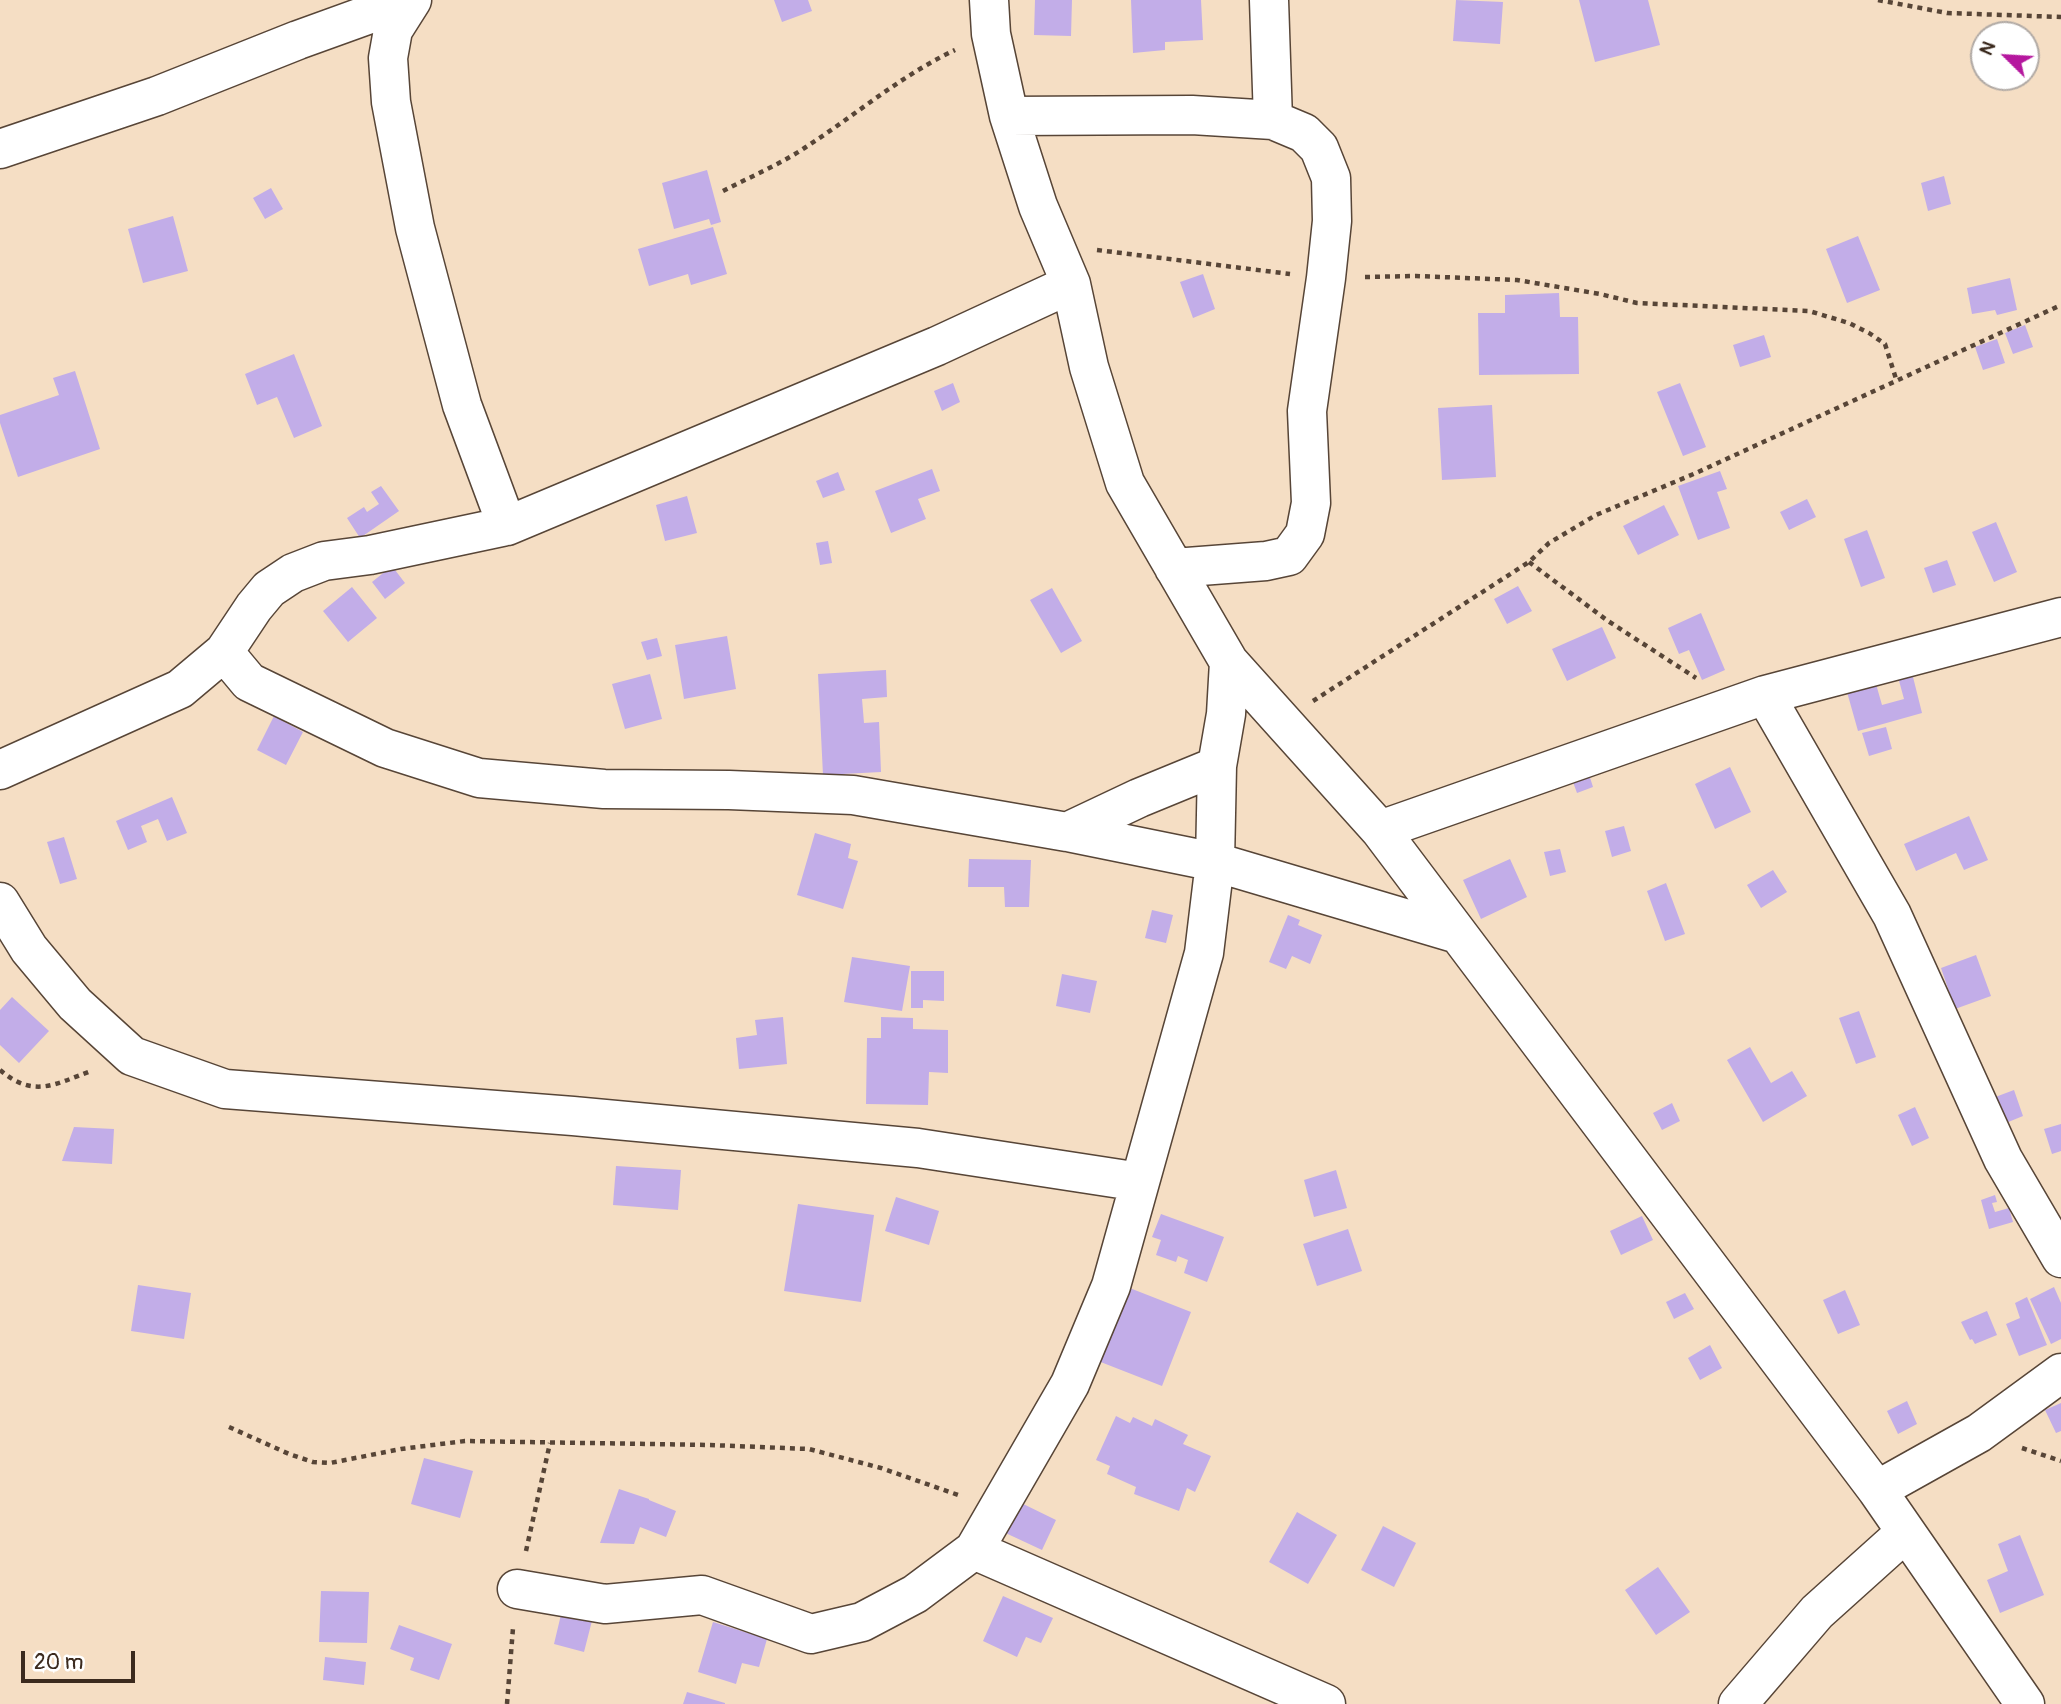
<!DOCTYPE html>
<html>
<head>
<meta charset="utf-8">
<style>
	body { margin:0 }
	#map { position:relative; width:2061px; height:1704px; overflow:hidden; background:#f5dec4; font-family:Pangolin,sans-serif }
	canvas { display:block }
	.north { position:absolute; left:1970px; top:21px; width:70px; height:70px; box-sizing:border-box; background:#fff; border:2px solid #b1aaa5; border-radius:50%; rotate:294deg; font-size:19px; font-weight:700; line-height:28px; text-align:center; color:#3b2a1e }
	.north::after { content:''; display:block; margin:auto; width:24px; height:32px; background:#b5179e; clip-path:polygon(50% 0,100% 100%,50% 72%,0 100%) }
	.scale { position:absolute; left:21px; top:1651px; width:114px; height:32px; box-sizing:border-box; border:4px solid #3b2a1e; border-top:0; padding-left:9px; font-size:21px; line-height:24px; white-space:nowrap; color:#3b2a1e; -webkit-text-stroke:5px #fff; paint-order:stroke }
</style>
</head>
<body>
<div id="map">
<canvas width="2061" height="1704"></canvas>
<div class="north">N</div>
<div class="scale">20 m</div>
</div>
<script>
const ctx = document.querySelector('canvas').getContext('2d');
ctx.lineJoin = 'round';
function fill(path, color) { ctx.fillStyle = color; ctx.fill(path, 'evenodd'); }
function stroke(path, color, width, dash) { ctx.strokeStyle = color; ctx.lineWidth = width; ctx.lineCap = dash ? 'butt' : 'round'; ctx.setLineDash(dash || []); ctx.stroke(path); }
fill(new Path2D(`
	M774 0H808L812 11 782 22Z
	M1035 0H1072L1071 36 1034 35Z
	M1131 0H1201L1203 40 1165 42V50L1133 53Z
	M1456 0 1503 2 1500 44 1453 41Z
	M1579 0H1648L1660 45 1595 62Z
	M707 170 721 222 711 225 709 219 674 229 662 183Z
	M1944 176 1951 204 1928 211 1921 183Z
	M271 188 283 209 265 219 253 198Z
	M173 216 188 271 143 283 128 229Z
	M713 227 727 274 691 285 688 274 649 286 638 249Z
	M1858 236 1880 290 1847 303 1826 249Z
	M1203 274 1215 309 1193 318 1180 282Z
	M2010 278 2017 310 1997 315 1995 310 1972 314 1967 288Z
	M1559 293 1560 317H1578L1579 374 1479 375 1478 313H1505V295Z
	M2025 325 2033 347 2013 354 2005 333Z
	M1764 335 1771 357 1740 367 1733 345Z
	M1997 339 2005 363 1983 370 1975 347Z
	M294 354 322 426 294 438 277 397 257 405 245 374Z
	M75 371 100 449 18 477 0 423V415L59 395 53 378Z
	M953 383 960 402 942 411 934 391Z
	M1680 383 1706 447 1683 456 1657 392Z
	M1492 405 1496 477 1442 480 1438 408Z
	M932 469 940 491 918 499 926 519 891 533 875 491Z
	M1720 471 1727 489 1717 492 1730 528 1698 540 1678 486Z
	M838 472 845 490 823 498 816 481Z
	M381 486 399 511 360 538 347 518 364 507 367 512 379 504 371 492Z
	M687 496 697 533 665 541 656 505Z
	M1807 499 1816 517 1789 530 1780 512Z
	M1664 505 1679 535 1638 555 1623 526Z
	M1996 522 2017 572 1994 582 1972 532Z
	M1867 530 1885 578 1861 587 1844 539Z
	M828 541 832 563 820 565 816 543Z
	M1947 560 1956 585 1933 593 1924 568Z
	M392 566 405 583 385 599 372 582Z
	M1518 586 1532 611 1507 624 1494 599Z
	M352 587 377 618 348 642 323 611Z
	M1052 588 1082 641 1061 653 1030 600Z
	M1701 613 1725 670 1702 680 1689 650 1679 654 1668 628Z
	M1602 627 1616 658 1567 681 1552 649Z
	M727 636 736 689 684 699 675 645Z
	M657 638 662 656 647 660 641 642Z
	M886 670 887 697 862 699 864 723 879 722 881 772 823 775 818 674Z
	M1912 673 1922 713 1858 731 1847 692 1876 684 1882 705 1904 699 1898 677Z
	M650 674 662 719 625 729 612 684Z
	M274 716 303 732 286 765 257 750Z
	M1886 727 1892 749 1869 756 1862 733Z
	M1586 765 1593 787 1577 793 1569 771Z
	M1730 767 1751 812 1715 829 1695 784Z
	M172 797 187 833 167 841 158 819 141 826 147 842 128 850 116 821Z
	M1969 816 1988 860 1964 870 1956 853 1916 871 1904 844Z
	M1624 826 1631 851 1612 857 1605 831Z
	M815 833 851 844 848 858 858 861 843 909 797 895Z
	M64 837 77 879 60 884 47 842Z
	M1560 849 1566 872 1550 876 1544 852Z
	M969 859 1031 860 1029 907H1005L1004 887H968Z
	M1510 859 1527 897 1481 919 1463 880Z
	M1773 870 1787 892 1761 908 1747 885Z
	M1666 883 1685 934 1665 941 1647 891Z
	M1152 910 1173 915 1166 943 1145 938Z
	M1288 915 1300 920 1298 925 1322 935 1310 964 1292 956 1286 969 1269 962Z
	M1976 955 1991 996 1955 1009 1941 968Z
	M852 957 910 966 902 1011 844 1002Z
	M911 971H944V1001L923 1000V1008H911Z
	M1062 974 1097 981 1090 1013 1056 1006Z
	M12 997 49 1031 19 1063 0 1045V1010Z
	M1859 1011 1876 1057 1856 1064 1839 1018Z
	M783 1017 787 1064 739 1069 736 1038 757 1035 755 1020Z
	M881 1017 913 1018V1029L948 1030V1073L929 1072 928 1105 866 1104 867 1038H881Z
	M1750 1047 1771 1083 1792 1071 1807 1096 1763 1122 1727 1060Z
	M2014 1090 2023 1116 2001 1125 1990 1099Z
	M1672 1103 1680 1121 1662 1130 1653 1113Z
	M1915 1107 1929 1138 1912 1146 1898 1115Z
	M2061 1124V1151L2052 1154 2044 1129Z
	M74 1127 114 1129 112 1164 62 1161Z
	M616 1166 681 1170 678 1210 613 1205Z
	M1336 1170 1347 1208 1314 1217 1304 1180Z
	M1995 1195 1997 1202 1992 1203 1995 1212 2009 1208 2013 1222 1989 1229 1981 1200Z
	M896 1197 939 1211 929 1245 885 1231Z
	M798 1204 874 1215 861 1302 784 1291Z
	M1161 1214 1224 1237 1207 1282 1184 1273 1188 1260 1178 1256 1176 1262 1156 1255 1161 1240 1152 1237Z
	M1642 1216 1653 1240 1621 1255 1610 1231Z
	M1348 1229 1362 1271 1317 1286 1303 1244Z
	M138 1285 191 1293 184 1339 131 1331Z
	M1122 1285 1191 1312 1162 1386 1093 1359Z
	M2054 1287 2061 1303V1339L2051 1344 2030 1299Z
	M1845 1290 1860 1325 1838 1334 1823 1300Z
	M1685 1293 1694 1309 1674 1319 1666 1302Z
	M2027 1297 2047 1345 2019 1356 2006 1324 2020 1318 2015 1303Z
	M1987 1311 1997 1335 1975 1344 1972 1339 1970 1340 1961 1322Z
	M1710 1345 1722 1368 1700 1380 1688 1358Z
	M1907 1401 1917 1424 1898 1434 1887 1411Z
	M2061 1403V1431L2056 1433 2045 1410Z
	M1116 1416 1130 1423 1133 1417 1152 1426 1155 1419 1188 1435 1183 1444 1211 1456 1195 1492 1187 1488 1179 1511 1134 1494 1136 1487 1107 1474 1110 1466 1096 1460Z
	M424 1458 473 1471 460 1518 411 1504Z
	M619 1489 649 1499V1500L676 1511 666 1537 640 1527 634 1544 600 1543Z
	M1011 1498 1056 1520 1042 1550 997 1529Z
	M1297 1512 1337 1535 1308 1584 1269 1562Z
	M1383 1526 1416 1543 1394 1587 1361 1570Z
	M2020 1535 2044 1595 2000 1613 1987 1580 2008 1571 1998 1544Z
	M1658 1567 1690 1612 1656 1635 1625 1590Z
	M321 1591 369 1592 367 1643 319 1642Z
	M1003 1596 1053 1618 1041 1643 1026 1637 1017 1657 983 1641Z
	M564 1602 595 1609 584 1652 554 1644Z
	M713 1622 767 1639 759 1667 742 1663 736 1684 698 1672Z
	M399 1625 452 1644 439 1680 410 1670 414 1658 390 1649Z
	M325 1657 366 1662 364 1685 323 1680Z
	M687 1692 725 1703V1704H683Z`), '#c2ade8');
const minor = new Path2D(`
	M412 0 393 30 388 58 391 102 415 228 462 405 507 526
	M989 0 991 34 1009 116 1038 206 1071 284 1089 367 1125 483 1229 662 1380 830 1877 1490 2025 1704
	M1269 0 1273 120
	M1009 116 1192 115 1273 120 1304 133 1319 148 1331 178 1332 221 1326 278 1307 411 1311 503 1305 534 1289 556 1266 561 1174 568
	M0 149 157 96 298 40 409 0
	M224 652 254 607 269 589 293 573 324 561 370 555 507 526 937 346 1071 284
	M1765 695 1892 915 2003 1159 2061 1258
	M0 770 180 689 224 652 249 682 385 748 479 778 604 789 729 790 853 795 1067 832 1215 862 1458 934
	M1380 830 1765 695 2061 617
	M1067 832 1139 798 1217 766
	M0 902 29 949 75 1004 132 1056 225 1089 573 1116 918 1148 1140 1182
	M1877 1490 1979 1433 2061 1373
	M974 1550 1326 1704
	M517 1589 605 1604 702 1595 811 1634 862 1622 915 1594 974 1550 1070 1384 1111 1286 1204 953 1215 862 1217 766 1226 714 1229 662
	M1738 1704 1817 1612 1906 1532`);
stroke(minor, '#574537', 41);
stroke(new Path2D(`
	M1878 0 1947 13 2061 17
	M723 191C752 176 783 163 809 145 858 113 902 75 955 50
	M1097 250 1290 274
	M1365 277 1416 276 1517 280 1600 294 1637 303 1809 311 1849 323 1869 333 1885 344 1897 382
	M1529 562 1608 621 1696 678
	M1313 701 1529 562 1549 543 1596 515 1696 473 2061 305
	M0 1070C34 1099 55 1084 91 1071
	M229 1427 289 1454 313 1462 330 1463 401 1449 465 1441 710 1445 809 1449 881 1468 961 1496
	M2022 1448 2061 1461
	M526 1551 550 1443
	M507 1704 513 1628`), '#574537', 4.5, [5, 5]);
stroke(minor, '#fff', 38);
</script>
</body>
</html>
